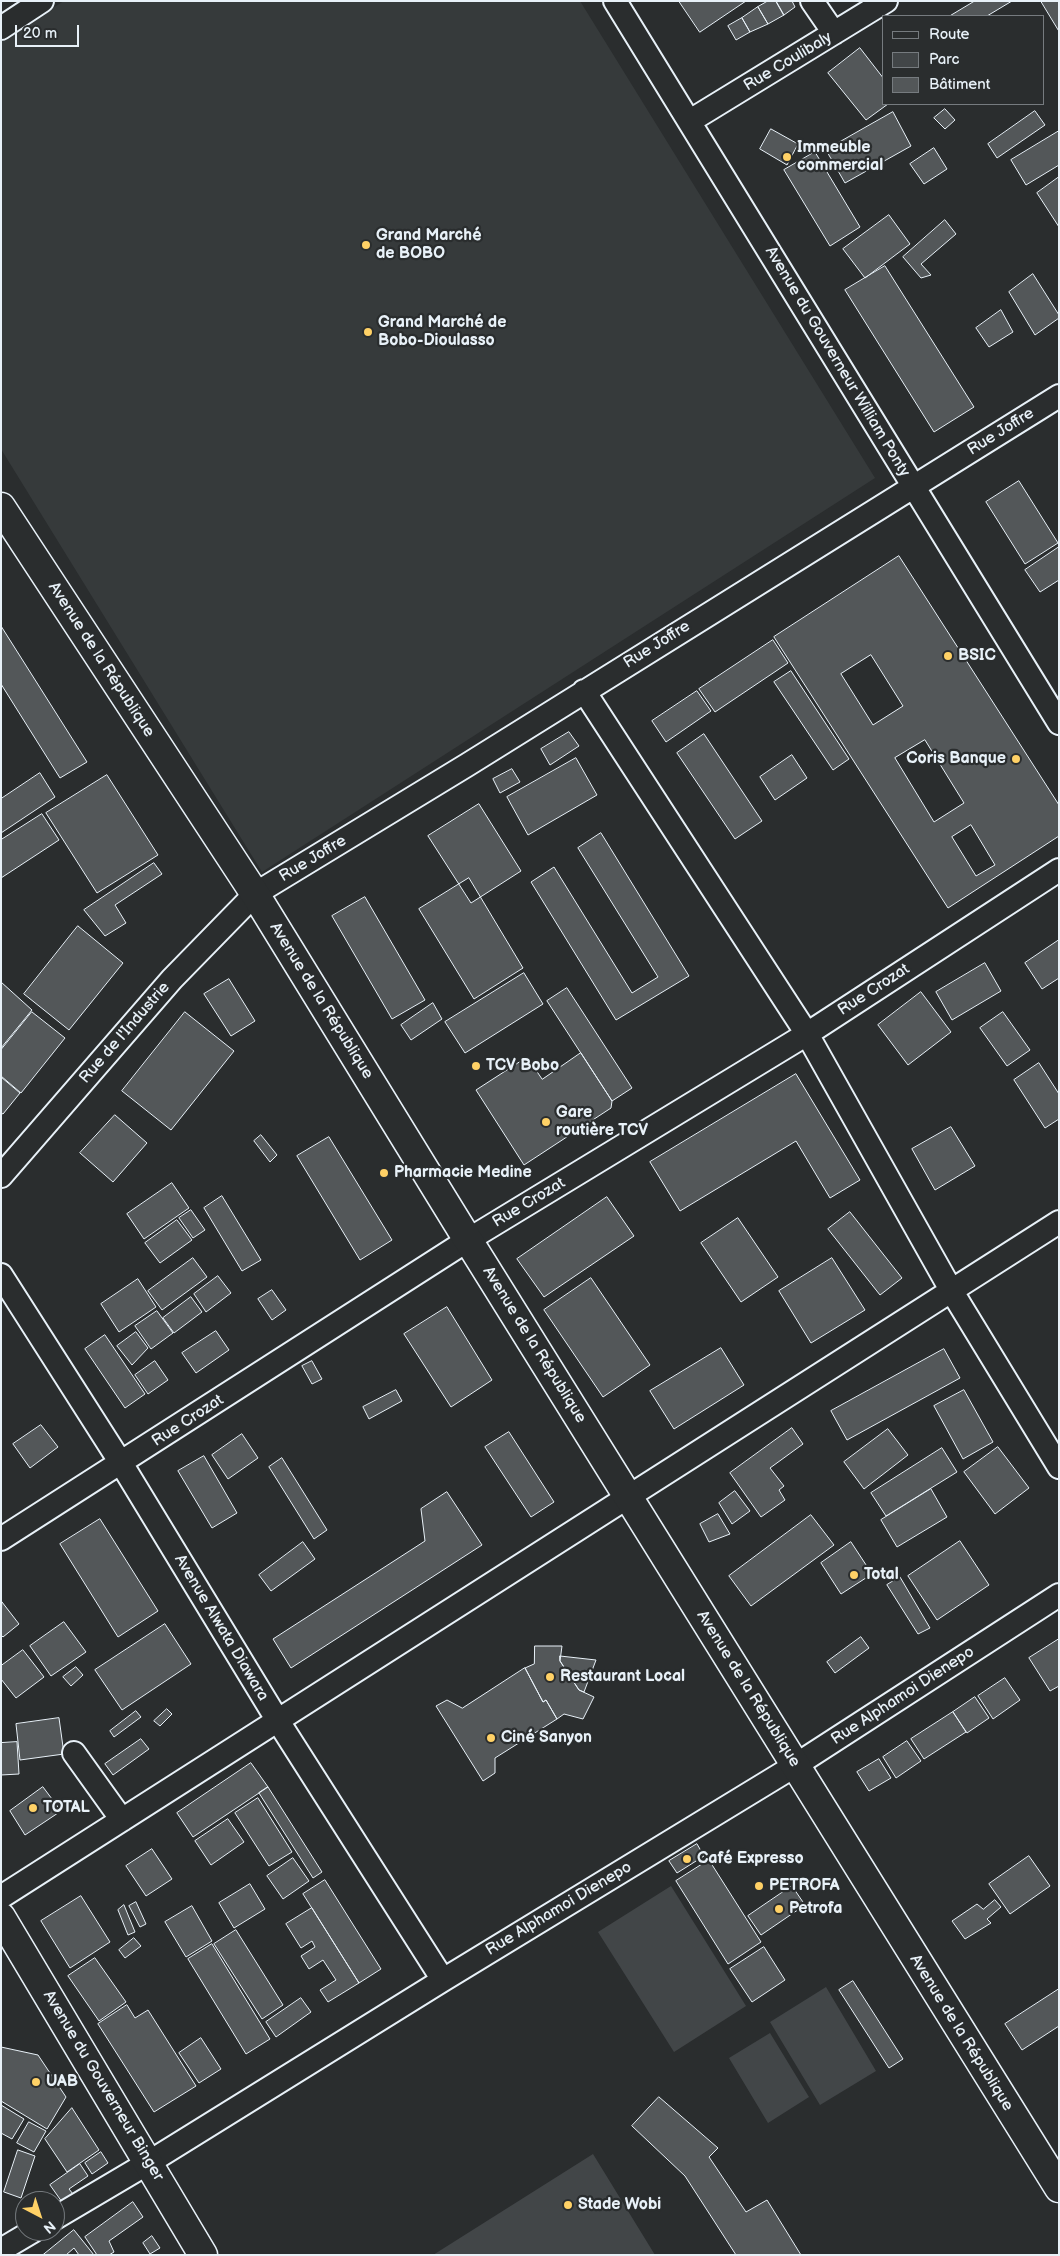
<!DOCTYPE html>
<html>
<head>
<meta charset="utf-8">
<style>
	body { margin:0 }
	#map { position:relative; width:1060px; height:2256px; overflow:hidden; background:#2a2d2e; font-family:"Balsamiq Sans",sans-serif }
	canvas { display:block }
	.frame { position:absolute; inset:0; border:2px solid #e8f1f8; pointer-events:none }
	.legend { position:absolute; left:882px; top:15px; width:162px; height:90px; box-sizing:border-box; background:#2a2d2e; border:1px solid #767b7f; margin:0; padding:6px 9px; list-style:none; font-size:15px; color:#e8f1f8 }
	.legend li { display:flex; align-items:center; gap:10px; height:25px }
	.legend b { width:25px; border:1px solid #767b7f }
	.north { position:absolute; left:15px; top:2191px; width:50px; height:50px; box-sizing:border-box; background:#2a2d2e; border:1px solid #767b7f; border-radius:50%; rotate:140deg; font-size:14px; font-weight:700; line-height:20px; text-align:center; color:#e8f1f8 }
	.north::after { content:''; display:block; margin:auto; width:18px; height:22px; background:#ffd166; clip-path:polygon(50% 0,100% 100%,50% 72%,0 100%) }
	.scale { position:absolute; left:15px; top:25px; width:64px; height:22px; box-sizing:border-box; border:2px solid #e8f1f8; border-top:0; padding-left:6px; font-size:15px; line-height:18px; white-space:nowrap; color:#e8f1f8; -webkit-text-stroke:4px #2a2d2e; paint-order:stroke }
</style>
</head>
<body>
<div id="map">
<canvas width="1060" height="2256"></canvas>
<div class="frame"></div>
<ul class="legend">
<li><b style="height:6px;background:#2a2d2e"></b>Route</li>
<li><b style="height:14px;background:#424648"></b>Parc</li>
<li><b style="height:14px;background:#535759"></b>Bâtiment</li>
</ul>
<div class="north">N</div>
<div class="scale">20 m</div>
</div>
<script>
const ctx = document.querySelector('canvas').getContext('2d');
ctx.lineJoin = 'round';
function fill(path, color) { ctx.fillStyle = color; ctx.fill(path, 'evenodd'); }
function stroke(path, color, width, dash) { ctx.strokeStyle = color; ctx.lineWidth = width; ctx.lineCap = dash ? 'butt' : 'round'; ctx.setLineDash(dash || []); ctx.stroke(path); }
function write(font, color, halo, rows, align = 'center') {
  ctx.font = font + ' "Balsamiq Sans",sans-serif'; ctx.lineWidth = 4.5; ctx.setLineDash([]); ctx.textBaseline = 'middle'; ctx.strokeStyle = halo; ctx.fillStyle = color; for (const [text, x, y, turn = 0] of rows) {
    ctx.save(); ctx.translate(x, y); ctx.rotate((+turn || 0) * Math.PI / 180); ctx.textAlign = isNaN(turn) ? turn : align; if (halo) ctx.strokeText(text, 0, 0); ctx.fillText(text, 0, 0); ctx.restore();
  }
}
fill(new Path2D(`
	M64 1H580L875 478 262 872 1 449V40Z`), '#363a3b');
fill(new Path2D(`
	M671 1886 746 2006 674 2052 598 1932Z
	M826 1987 876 2071 820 2105 770 2022Z
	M770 2033 809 2097 768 2123 729 2058Z
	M593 2154 655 2255H433Z`), '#424648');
const building = new Path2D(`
	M679 1H746L700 32Z
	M768 1H776L784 15 768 24 758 7Z
	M776 1H792L795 7 784 15Z
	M975 1H1012L987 16H950Z
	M1041 1H1059V31Z
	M758 7 768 24 750 32 742 18Z
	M742 18 750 32 736 40 728 26Z
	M860 48 884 79V104H888L866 120 828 73Z
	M945 109 955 120 945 129 934 118Z
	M1035 111 1045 125 997 158 988 144Z
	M893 112 911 146 845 183 826 150Z
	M771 129 798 144 787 165 760 149Z
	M1059 131V165L1026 185 1011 160Z
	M934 148 947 169 924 184 910 164Z
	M815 152 860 227 830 246 784 170Z
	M1059 177V227L1037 193Z
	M889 215 910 244 865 278 843 249Z
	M945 220 956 234 921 264 931 275 921 278 903 257Z
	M885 266 974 407 934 432 845 290Z
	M1033 274 1059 315V318L1035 335 1009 292Z
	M1001 310 1013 332 989 347 976 328Z
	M1019 481 1058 543 1025 564 986 502Z
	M1059 547V580L1040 592 1025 570Z
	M899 556 1059 805V836L948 908 774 637ZM871 655 903 706 873 725 841 674ZM925 740 964 803 934 822 895 758ZM971 825 995 865 976 876 952 837Z
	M1 626 87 762 60 778 1 684Z
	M773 640 788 663 715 712 699 689Z
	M791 671 849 759 833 770 774 682Z
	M697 691 711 711 666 742 652 721Z
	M569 732 579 746 550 765 541 749Z
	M704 734 762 821 735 839 677 753Z
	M792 755 807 778 775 800 760 777Z
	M576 758 597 795 528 835 507 797Z
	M512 769 520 782 500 793 493 779Z
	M40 773 55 797 1 833V799Z
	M107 775 158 855 97 893 46 813Z
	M479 804 521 871 471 903 428 836Z
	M42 814 59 840 1 878V840Z
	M601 833 689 976 616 1020 531 882 554 867 632 993 658 977 578 848Z
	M154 863 162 874 115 905 126 923 105 936 84 910Z
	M469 878 523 968 474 999 419 909Z
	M365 897 425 1000 392 1019 332 916Z
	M78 926 123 963 69 1030 24 994Z
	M1059 940V978L1042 989 1025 963Z
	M985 963 1001 991 952 1020 936 992Z
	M524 973 543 1004 465 1053 445 1022Z
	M229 979 255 1021 231 1036 204 994Z
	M1 982 32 1010 1 1048Z
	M567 988 632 1088 612 1101 547 1001Z
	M921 992 951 1032 908 1065 878 1025Z
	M433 1003 442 1019 411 1040 401 1025Z
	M32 1012 65 1038 21 1093 1 1076V1050Z
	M185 1012 234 1051 171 1130 122 1091Z
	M1003 1012 1030 1050 1007 1066 980 1028Z
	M581 1053 612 1101 611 1108 524 1165 476 1090 527 1057 542 1079Z
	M1039 1063 1059 1094V1119L1045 1128 1014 1080Z
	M796 1074 860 1180 830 1198 796 1141 680 1211 650 1162Z
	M1 1077 20 1093 3 1114 1 1113Z
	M115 1115 147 1143 113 1182 80 1153Z
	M951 1127 975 1166 935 1190 912 1149Z
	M261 1135 277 1155 270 1162 254 1141Z
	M329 1137 392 1240 360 1260 297 1156Z
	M172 1183 189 1208 144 1239 127 1214Z
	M222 1196 261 1260 242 1271 204 1208Z
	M607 1197 634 1236 544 1297 517 1259Z
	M191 1210 205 1230 193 1238 179 1218Z
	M850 1212 902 1278 880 1295 828 1229Z
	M738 1218 778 1277 741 1302 701 1243Z
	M177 1220 192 1240 160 1263 145 1243Z
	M193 1258 207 1277 162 1310 148 1291Z
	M832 1258 865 1310 811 1343 779 1291Z
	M218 1276 231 1293 206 1312 194 1294Z
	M591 1278 650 1365 603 1397 544 1310Z
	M138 1279 156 1307 119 1332 101 1304Z
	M272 1290 286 1310 272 1320 258 1299Z
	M191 1297 202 1312 174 1333 163 1318Z
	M447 1307 492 1380 451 1407 404 1334Z
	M157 1311 173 1333 151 1349 135 1326Z
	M216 1331 229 1350 196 1373 182 1353Z
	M136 1332 148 1348 132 1365 117 1346Z
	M105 1335 145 1394 125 1408 85 1349Z
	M721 1348 744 1385 674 1429 650 1391Z
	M944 1349 960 1378 847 1440 831 1411Z
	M155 1361 168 1380 148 1394 135 1375Z
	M312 1361 322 1379 312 1384 302 1366Z
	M396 1390 402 1401 369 1419 363 1407Z
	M964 1390 993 1442 963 1459 934 1406Z
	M41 1425 58 1447 30 1468 13 1444Z
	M792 1428 803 1444 770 1468 784 1486 779 1490 785 1500 761 1517 730 1473Z
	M888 1429 908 1455 864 1489 844 1462Z
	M509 1432 554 1502 531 1517 485 1447Z
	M242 1434 258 1458 228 1479 212 1455Z
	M998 1447 1029 1488 995 1514 964 1472Z
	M942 1448 957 1472 886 1516 871 1493Z
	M204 1456 237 1513 212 1528 178 1471Z
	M282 1458 327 1530 314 1539 269 1467Z
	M931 1489 947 1517 897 1547 881 1520Z
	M735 1491 750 1511 732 1524 719 1503Z
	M447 1492 482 1545 291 1668 273 1639 425 1541 421 1509Z
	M718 1514 730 1534 709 1542 700 1524Z
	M811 1515 834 1545 751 1606 729 1576Z
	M100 1519 158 1611 118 1637 60 1544Z
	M960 1541 989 1585 937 1620 908 1576Z
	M303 1542 315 1559 271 1591 259 1575Z
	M851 1542 872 1574 841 1594 821 1563Z
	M900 1577 930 1628 918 1634 887 1585Z
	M2 1602 19 1624 3 1637 1 1635Z
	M64 1622 86 1652 51 1676 30 1646Z
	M165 1624 191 1664 122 1710 95 1670Z
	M861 1637 869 1648 835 1673 827 1662Z
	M1059 1639V1686L1050 1691 1029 1658Z
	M535 1646H562L560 1661 579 1690 594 1697 583 1719 564 1714 557 1719 546 1700 543 1702 525 1668 534 1664Z
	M23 1650 44 1677 16 1698 1 1679V1666Z
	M560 1656 596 1660 584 1692 579 1690 560 1661Z
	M76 1667 83 1675 71 1686 63 1677Z
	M525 1668 543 1702 546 1700 557 1719 495 1758V1773L483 1781 436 1706 447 1700 462 1708Z
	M1005 1678 1020 1700 993 1719 978 1696Z
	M975 1697 989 1718 967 1733 953 1712Z
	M167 1709 172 1714 160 1726 154 1721Z
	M136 1711 141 1717 114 1737 110 1731Z
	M953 1712 966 1732 924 1759 911 1739Z
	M59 1718 64 1754 20 1760 16 1724Z
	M141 1739 149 1749 113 1775 105 1764Z
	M907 1741 921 1761 896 1778 883 1757Z
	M17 1742 19 1774 1 1775V1743Z
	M879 1759 891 1778 869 1791 857 1772Z
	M251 1763 268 1787 193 1837 177 1813Z
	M43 1787 61 1811 25 1835 10 1811Z
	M268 1787 322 1872 313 1878 259 1793Z
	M258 1798 292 1852 269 1866 235 1813Z
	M228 1819 244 1842 211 1865 195 1841Z
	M697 1844 704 1856 677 1873 669 1861Z
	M152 1849 172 1879 146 1896 126 1866Z
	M1029 1856 1050 1886 1010 1914 989 1884Z
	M293 1858 309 1881 283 1899 267 1876Z
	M709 1860 761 1942 728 1964 676 1881Z
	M325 1880 381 1969 359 1983 303 1894Z
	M250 1884 265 1909 234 1928 219 1903Z
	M792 1886 805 1905 761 1935 748 1916Z
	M81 1896 110 1942 70 1968 41 1921Z
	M995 1900 1001 1907 987 1919 991 1923 965 1939 952 1921 977 1904 983 1909Z
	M136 1902 146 1924 140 1927 129 1906Z
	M124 1905 135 1932 128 1935 118 1910Z
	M192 1906 212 1941 186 1957 165 1922Z
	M312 1908 359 1983 328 2002 320 1990 336 1980 323 1960 309 1969 301 1956 315 1947 312 1941 301 1948 286 1924Z
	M236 1930 283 2005 262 2019 214 1944Z
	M134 1938 141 1946 125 1958 119 1950Z
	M212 1944 270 2039 246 2054 188 1959Z
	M764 1947 785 1980 752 2002 730 1969Z
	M95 1958 126 2002 99 2021 68 1976Z
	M853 1981 903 2059 889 2068 839 1990Z
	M1059 1989V2026L1022 2050 1005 2024Z
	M301 1998 311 2012 276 2037 266 2022Z
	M127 2005 135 2018 148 2010 196 2086 154 2112 98 2024Z
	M201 2038 221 2069 199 2083 179 2053Z
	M1 2047 38 2055 66 2097 47 2129 1 2101Z
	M659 2097 718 2148 709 2157 746 2212 767 2200 801 2255H736L685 2176 632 2126Z
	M1 2105 24 2119 12 2139 1 2133Z
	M72 2108 99 2150 67 2172 45 2139Z
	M29 2122 46 2131 34 2152 17 2143Z
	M18 2150 35 2156 21 2198 4 2192Z
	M101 2152 108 2163 92 2174 85 2163Z
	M80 2164 88 2176 69 2189 73 2194 62 2202 50 2185Z
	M133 2202 143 2217 109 2241 114 2252 109 2255H97L85 2237Z
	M74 2230 94 2255H79L74 2248 66 2255H43Z
	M152 2236 160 2248 150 2254 143 2243Z`);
fill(building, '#535759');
stroke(building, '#e8f1f8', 1);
const street = new Path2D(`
	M615 1 1059 723
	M812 1 834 33
	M1 28 42 1
	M690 121 886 1
	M584 691 807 1034 951 1290 1059 1467
	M1 1176 172 979 255 894 467 765 1059 396
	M1 1275 121 1463 278 1721 443 1980
	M1 1539 468 1240 807 1034 1059 870
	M74 1753 122 1820
	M1 1897 1059 1222
	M55 2218 148 2163 443 1980 796 1765 1059 1595
	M1 2250 33 2231`);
const secondary = new Path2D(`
	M1 507 255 894 468 1240 1059 2188
	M1 1917 203 2255`);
stroke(street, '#e8f1f8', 26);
stroke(secondary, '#e8f1f8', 31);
stroke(street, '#2a2d2e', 22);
stroke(secondary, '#2a2d2e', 28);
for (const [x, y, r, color] of [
	[787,157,5,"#ffd166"],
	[366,245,5,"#ffd166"],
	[368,332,5,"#ffd166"],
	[948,656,5,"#ffd166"],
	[1016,759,5,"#ffd166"],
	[476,1066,5,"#ffd166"],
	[546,1122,5,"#ffd166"],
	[384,1173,5,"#ffd166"],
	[854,1575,5,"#ffd166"],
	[550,1677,5,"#ffd166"],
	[491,1738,5,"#ffd166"],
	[33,1808,5,"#ffd166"],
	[687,1859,5,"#ffd166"],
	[759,1886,5,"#ffd166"],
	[779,1909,5,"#ffd166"],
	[36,2082,5,"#ffd166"],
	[568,2205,5,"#ffd166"]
]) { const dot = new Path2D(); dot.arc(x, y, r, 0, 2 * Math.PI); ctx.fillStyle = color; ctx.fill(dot); stroke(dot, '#2a2d2e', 2); }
write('16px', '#e8f1f8', '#2a2d2e', [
	["Rue Coulibaly",788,62,-31],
	["Avenue du Gouverneur William Ponty",837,362,59],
	["Rue Joffre",1001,432,-32],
	["Rue Joffre",657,645,-32],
	["Avenue de la République",101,660,57],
	["Rue Joffre",313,859,-31],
	["Rue Crozat",874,990,-33],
	["Avenue de la République",321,1001,58],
	["Rue de l'Industrie",125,1033,-49],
	["Rue Crozat",529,1203,-31],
	["Avenue de la République",534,1345,58],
	["Rue Crozat",188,1421,-33],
	["Avenue Alwata Diawara",221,1628,59],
	["Avenue de la République",748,1689,58],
	["Rue Alphamoi Dienepo",903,1696,-33],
	["Rue Alphamoi Dienepo",559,1909,-31],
	["Avenue de la République",961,2033,58],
	["Avenue du Gouverneur Binger",103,2086,59]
]);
write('bold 16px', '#e8f1f8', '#2a2d2e', [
	["Immeuble",797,148],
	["commercial",797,166],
	["Grand Marché",376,236],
	["de BOBO",376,254],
	["Grand Marché de",378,323],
	["Bobo-Dioulasso",378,341],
	["BSIC",958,656],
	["Coris Banque",1006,759,"right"],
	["TCV Bobo",486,1066],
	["Gare",556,1113],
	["routière TCV",556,1131],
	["Pharmacie Medine",394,1173],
	["Total",864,1575],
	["Restaurant Local",560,1677],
	["Ciné Sanyon",501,1738],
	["TOTAL",43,1808],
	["Café Expresso",697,1859],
	["PETROFA",769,1886],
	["Petrofa",789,1909],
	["UAB",46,2082],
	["Stade Wobi",578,2205]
], 'left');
</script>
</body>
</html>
